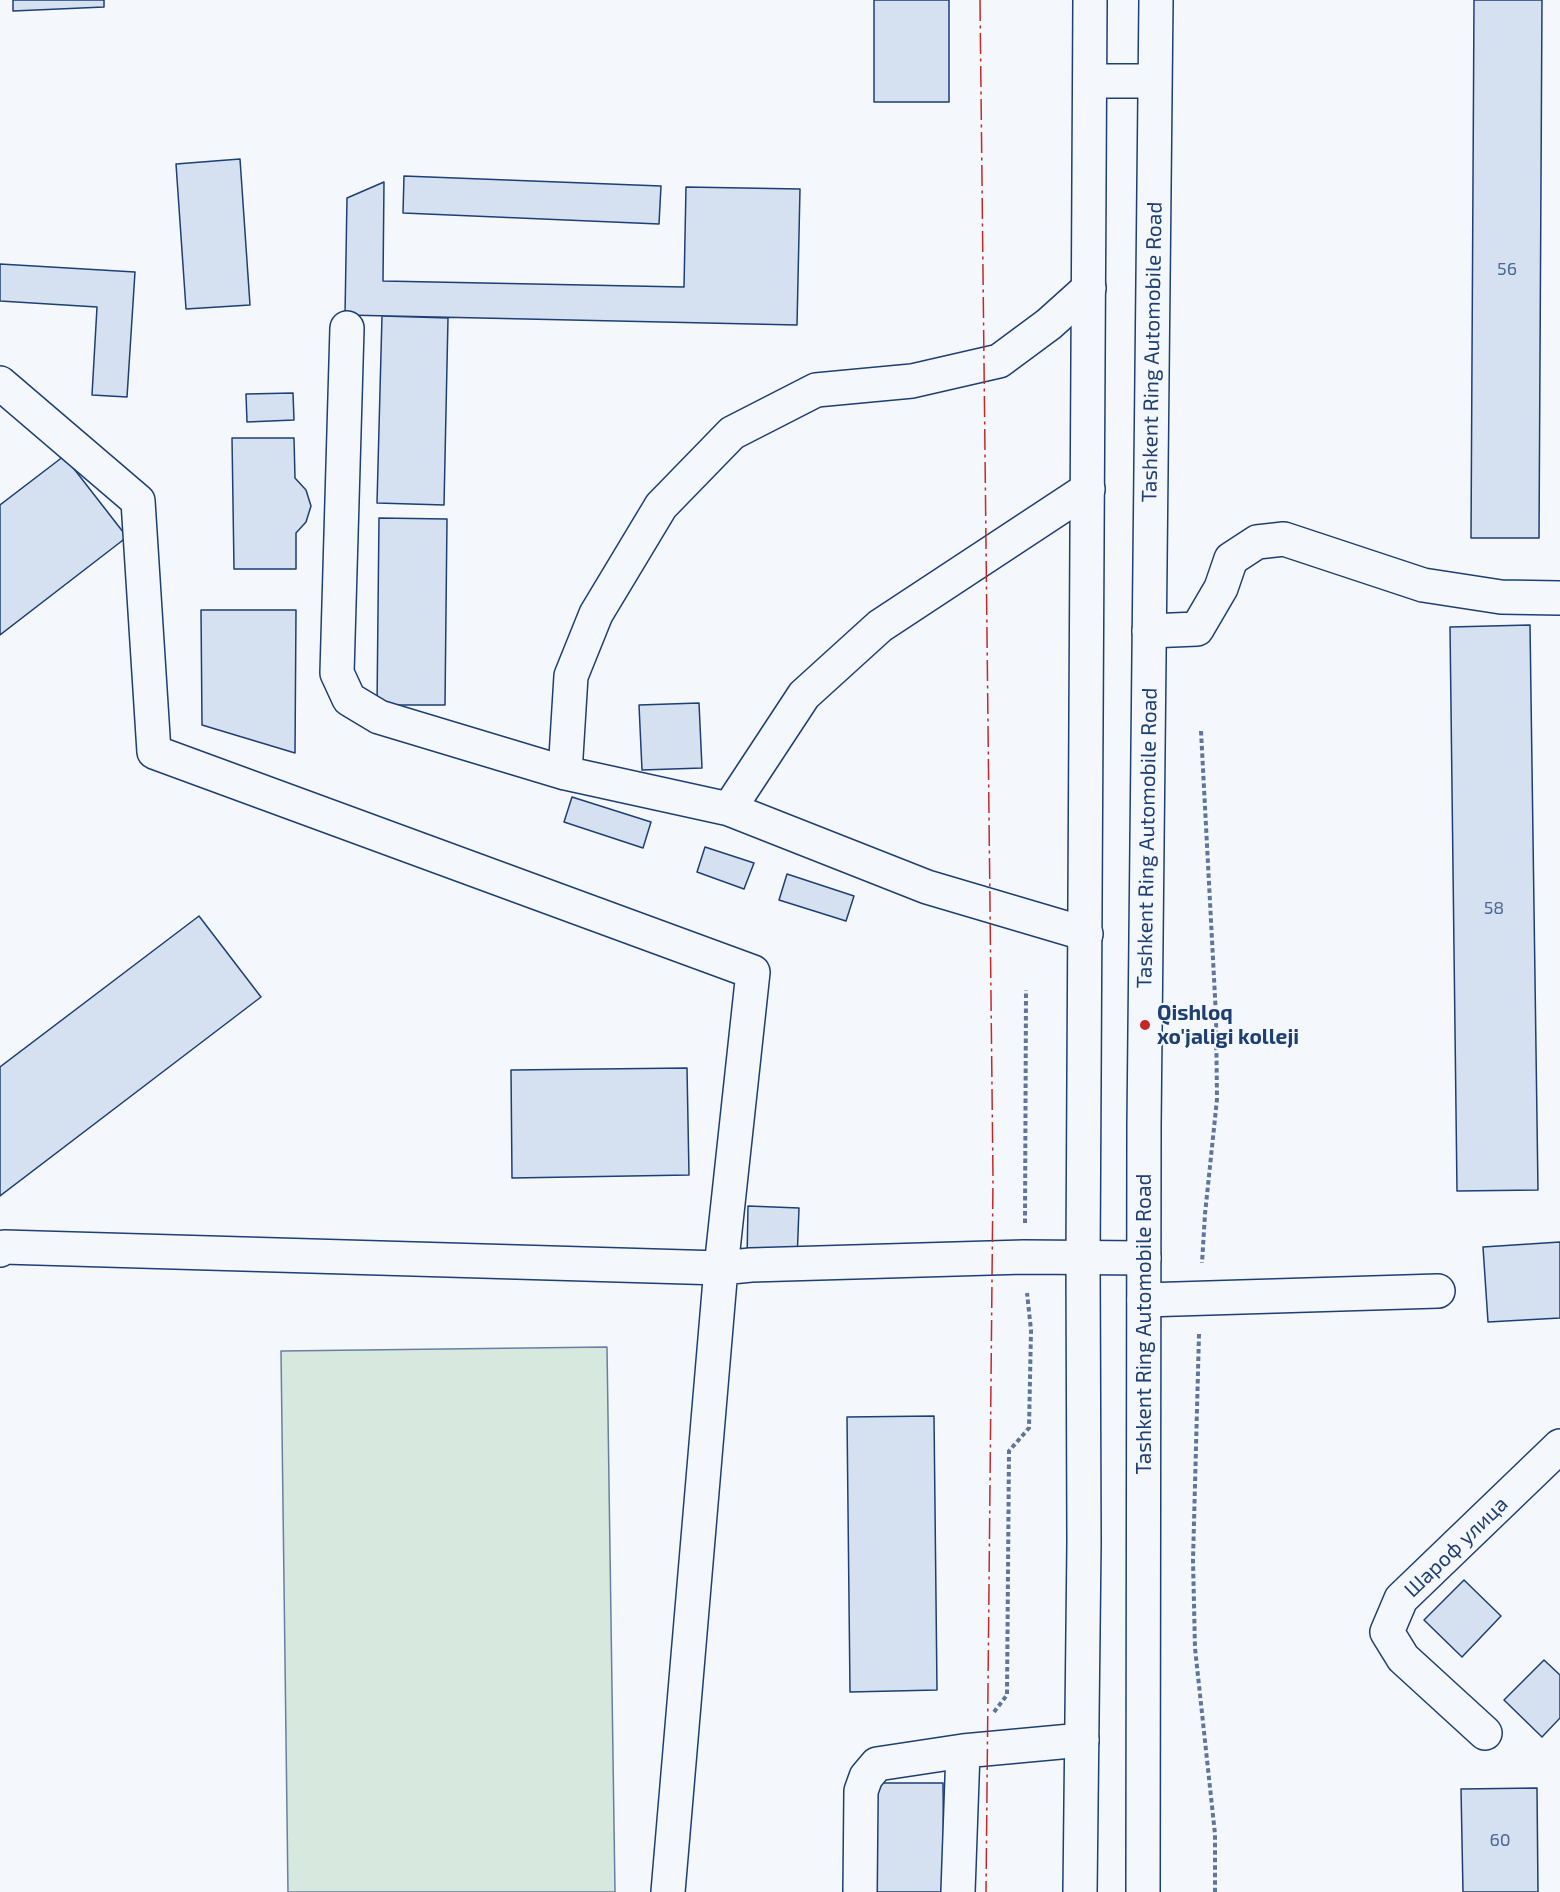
<!DOCTYPE html>
<html>
<head>
<meta charset="utf-8">
<style>
	body { margin:0 }
	canvas { display:block; background:#f4f7fb }
</style>
</head>
<body>
<canvas width="1560" height="1892"></canvas>
<script>
const ctx = document.querySelector('canvas').getContext('2d');
ctx.lineJoin = 'round';
function fill(path, color) { ctx.fillStyle = color; ctx.fill(path, 'evenodd'); }
function stroke(path, color, width, dash) { ctx.strokeStyle = color; ctx.lineWidth = width; ctx.lineCap = dash ? 'butt' : 'round'; ctx.setLineDash(dash || []); ctx.stroke(path); }
function write(font, color, halo, rows, align = 'center') {
  ctx.font = font + ' "Exo 2",sans-serif'; ctx.lineWidth = 4.5; ctx.setLineDash([]); ctx.textBaseline = 'middle'; ctx.strokeStyle = halo; ctx.fillStyle = color; for (const [text, x, y, turn = 0] of rows) {
    ctx.save(); ctx.translate(x, y); ctx.rotate((+turn || 0) * Math.PI / 180); ctx.textAlign = isNaN(turn) ? turn : align; if (halo) ctx.strokeText(text, 0, 0); ctx.fillText(text, 0, 0); ctx.restore();
  }
}
const green = new Path2D(`
	M607 1347 615 1892H288L281 1351Z`);
fill(green, '#d7e8df');
stroke(green, '#687fa3', 1.5);
const building = new Path2D(`
	M13 0H104V7L13 11Z
	M874 0H949V102H874Z
	M1474 0H1542L1539 538H1471Z
	M240 159 250 305 186 309 176 164Z
	M404 176 661 186 659 224 403 213Z
	M384 182 383 281 684 287 686 187 800 189 797 325 345 315 347 198Z
	M0 264 135 272 127 397 92 395 97 307 0 301Z
	M382 316 448 318 444 505 377 503Z
	M293 393 294 420 247 422 246 394Z
	M232 438H294L295 478 306 490 311 506 306 522 296 533V569H234Z
	M64 456 127 537 0 635V505Z
	M379 518 447 519 445 705H377Z
	M201 610H296L295 753 202 725Z
	M1530 625 1538 1190 1457 1191 1450 627Z
	M699 703 702 768 642 770 639 705Z
	M572 797 651 822 643 848 564 822Z
	M705 847 754 863 744 889 697 872Z
	M787 874 854 896 846 921 779 900Z
	M199 916 261 997 0 1196V1067Z
	M687 1068 689 1175 512 1178 511 1070Z
	M748 1206 799 1208 797 1261 747 1259Z
	M1560 1242V1318L1488 1322 1483 1247Z
	M934 1416 937 1690 850 1692 847 1417Z
	M1464 1580 1501 1616 1462 1657 1424 1620Z
	M1544 1660 1560 1675V1718L1542 1737 1504 1700Z
	M870 1783H943L944 1892H871Z
	M1537 1788 1538 1892H1463L1461 1789Z`);
fill(building, '#d5e0f0');
stroke(building, '#1d3f73', 1.5);
const minor = new Path2D(`
	M347 328 337 673 349 699 379 717 565 773 729 809 927 887 1086 934
	M0 383 138 501 154 752 753 972 721 1268 4 1247 0 1250
	M1149 631 1197 629 1221 588 1231 559 1257 542 1284 539 1423 585 1501 597 1560 598
	M565 773 571 676 596 614 661 506 732 433 816 390 912 381 999 361 1049 324 1089 288
	M729 809 804 695 880 626 1088 489
	M1144 1300 1438 1291
	M1485 1733 1403 1658 1387 1632 1401 1599 1560 1446
	M668 1892 721 1268 751 1265 1024 1257 1144 1258
	M860 1892 861 1791 866 1777 877 1764 963 1751 1082 1740
	M958 1892 963 1751`);
const highway = new Path2D(`
	M1090 81H1155
	M1080 1892 1084 1543 1083 1257 1090 0
	M1143 1892 1144 1125 1156 0`);
stroke(minor, '#1d3f73', 36);
stroke(highway, '#1d3f73', 36);
stroke(new Path2D(`
	M1201 731 1216 1016 1217 1099 1205 1214 1202 1263
	M1025 1223 1026 990
	M1199 1334 1193 1560 1195 1648 1215 1834V1892
	M994 1712 1007 1695 1009 1451 1029 1428 1031 1330 1027 1293`), '#5e769c', 4, [4.5, 3]);
stroke(minor, '#f4f7fb', 33);
stroke(highway, '#f4f7fb', 33);
stroke(new Path2D(`
	M980 0 993 1178 986 1892`), '#c62828', 1.5, [21, 4.5, 3, 4.5]);
for (const [x, y, r, color] of [
	[1145,1025,6,"#c62828"]
]) { const dot = new Path2D(); dot.arc(x, y, r, 0, 2 * Math.PI); ctx.fillStyle = color; ctx.fill(dot); stroke(dot, '#f4f7fb', 2); }
write('18px', '#4b6792', null, [
	["56",1507,269],
	["58",1494,908],
	["60",1500,1840]
]);
write('21px', '#1d3f73', '#f4f7fb', [
	["Tashkent Ring Automobile Road",1152,352,-89],
	["Tashkent Ring Automobile Road",1147,838,-89],
	["Tashkent Ring Automobile Road",1144,1324,-90],
	["Шароф улица",1456,1547,-44]
]);
write('bold 21px', '#1d3f73', '#f4f7fb', [
	["Qishloq",1157,1013],
	["xo'jaligi kolleji",1157,1037]
], 'left');
</script>
</body>
</html>
